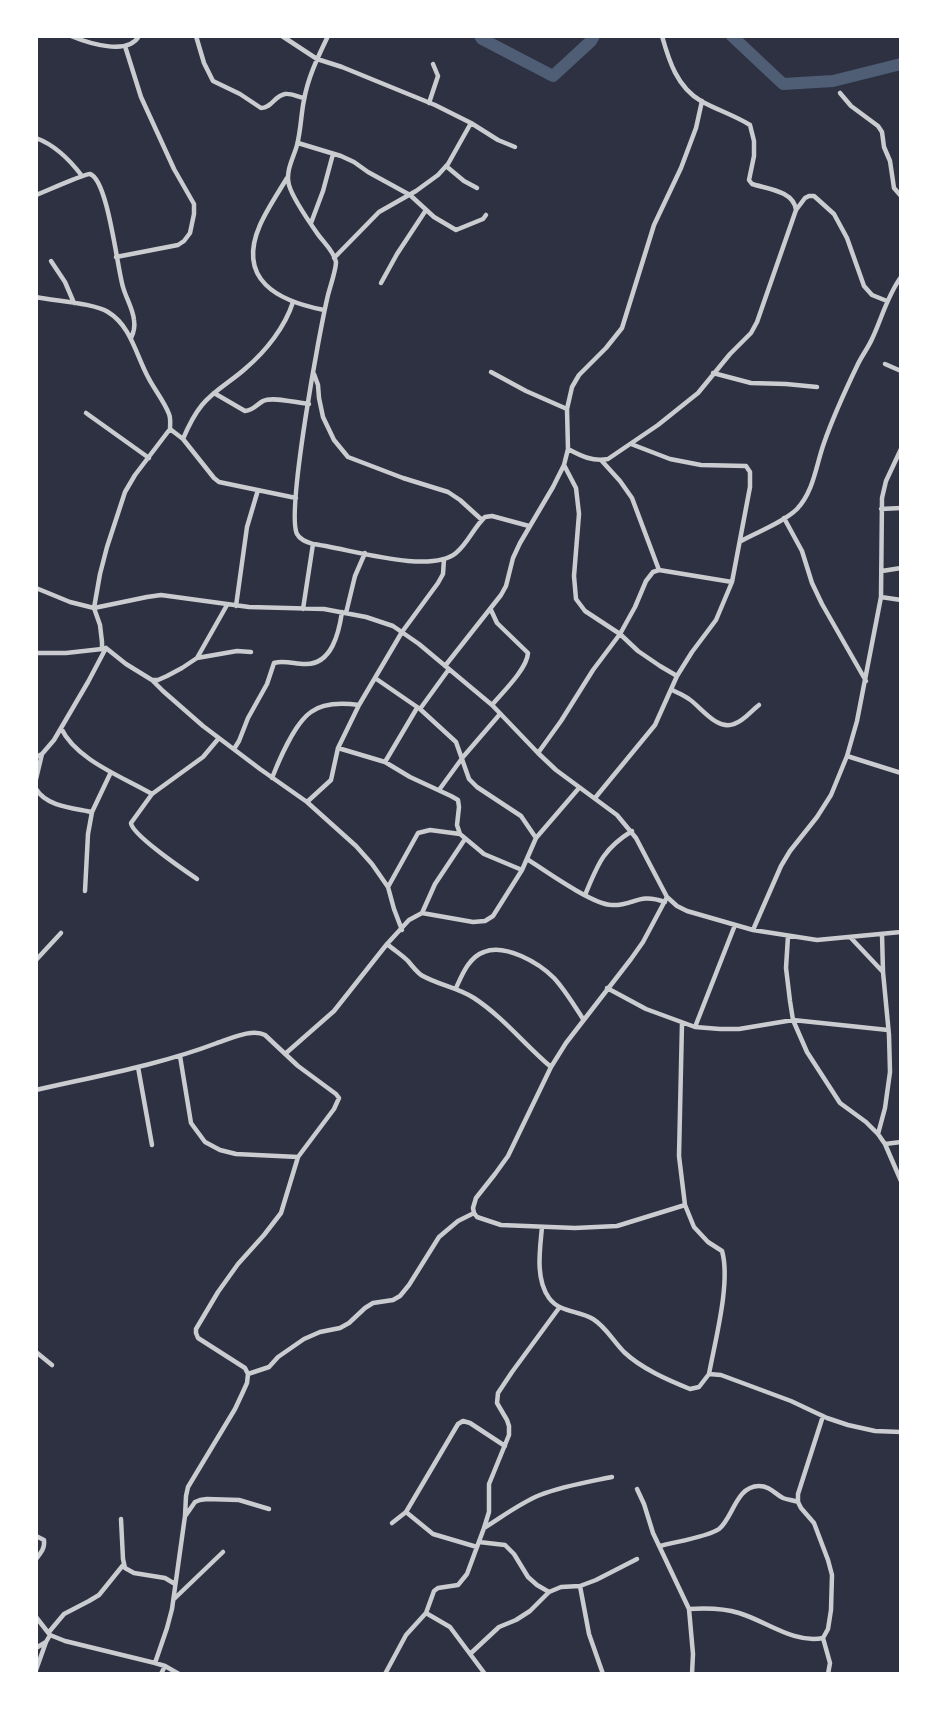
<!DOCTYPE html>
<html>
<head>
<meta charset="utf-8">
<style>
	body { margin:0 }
	#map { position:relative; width:937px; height:1710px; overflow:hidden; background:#2d3142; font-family:Mulish,sans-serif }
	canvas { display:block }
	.frame { position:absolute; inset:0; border:38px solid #fff; pointer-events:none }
</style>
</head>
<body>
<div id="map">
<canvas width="937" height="1710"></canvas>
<div class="frame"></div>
</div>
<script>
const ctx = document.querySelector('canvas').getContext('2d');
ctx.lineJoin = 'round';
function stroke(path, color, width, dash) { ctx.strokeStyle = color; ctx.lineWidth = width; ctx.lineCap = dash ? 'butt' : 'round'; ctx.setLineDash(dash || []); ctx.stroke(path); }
stroke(new Path2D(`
	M480 36 482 39 553 76 591 41 594 36
	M732 36 783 84 833 81 901 64`), '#4f5d75', 12);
stroke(new Path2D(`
	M71 36C88 43 128 56 139 36
	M196 36 204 63 213 81 240 94 261 108C272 108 274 96 285 94 291 93 298 97 304 98
	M282 36 317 59 342 67 435 105 471 123 498 140 515 147
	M328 36C318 57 308 77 304 100 301 114 301 130 297 145 294 157 285 171 289 185 292 196 310 223 317 233 323 242 334 251 336 262 336 270 330 287 328 295 320 328 286 512 297 534 300 540 307 542 313 544 347 548 429 575 456 553 468 543 474 527 485 517L492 516 529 526
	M840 93 851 106 878 126 882 132 884 147 890 161 894 188 901 196
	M429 103 438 76 433 64
	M36 138C55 145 70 160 82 176
	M298 143 341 156 354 162 368 172 410 195 434 217 456 230 483 219 486 215
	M446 166 464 181 477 188
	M287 178C278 193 267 209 260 225 236 280 278 301 324 310
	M36 195C44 192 86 173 90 174 108 180 117 267 123 287 126 298 133 309 134 320 135 326 134 332 131 338
	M796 210 805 198 809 196H814L834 214 847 238 864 286 872 295 887 301
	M311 223 323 191 333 154
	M116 257 178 245 184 241 190 233 194 214V204L174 169 141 97 125 46
	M334 258 379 212 416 191 438 175 448 164 471 123
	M51 261 65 282 74 303
	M381 283 397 254 426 210
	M36 297C54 301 94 303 108 312 131 326 136 355 148 377 154 389 164 401 169 414 171 419 170 424 170 429L135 475 125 492 107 547 100 574 94 608 100 625 102 642V649L106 648 88 682 54 740 42 754 36 757
	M885 364 901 371
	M491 372 526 391 567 409
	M713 373 751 383 786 384 817 387
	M314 374 318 385 319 398 323 417 334 440 348 457 403 478 448 492 460 500 482 520
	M214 393 245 411C254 410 256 405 263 401 273 396 297 403 309 404
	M86 413 149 458
	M170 429 183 439 214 478 219 482 296 498
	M183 439C188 427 193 416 202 405 214 390 232 381 246 368 266 351 285 327 293 302
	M568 449C581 456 593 462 608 459L658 425 698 393 730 354 751 333 757 322 796 210C794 191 768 189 752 184L749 180 754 156V141L750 125C734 115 717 110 701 101 677 87 669 61 662 36
	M601 460 620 481 632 498 659 570
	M564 465 576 488 579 514 574 576 576 599 585 611 620 634 638 651 660 666 677 676
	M881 509 901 508
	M784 518 802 551 812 583 822 604 866 681
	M741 541C757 532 784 522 797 509 814 491 816 465 824 443 833 417 845 391 857 366 861 357 868 348 872 339 882 318 887 296 901 277
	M882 571 901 568
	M36 588 70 602 94 608 147 597 161 595 249 607 324 609 366 617 393 626 419 644 492 705 538 753 556 770 617 815 636 838 667 897 677 906 687 911 753 930 817 940 901 932
	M881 597 901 600
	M236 606 247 527 258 490
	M303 609 313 544
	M491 610 497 623 528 653C527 669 502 693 492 705
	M346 613 355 576 365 553
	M106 648 126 664 152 680 163 691 203 726 260 769 307 802 356 846 372 864 388 887 394 909 402 930
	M36 653H66L102 649
	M197 658 237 651 251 652
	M445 666 501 595 506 586 513 558 520 543 553 487 564 465 568 449 567 409 572 387 579 375 606 348 622 328 654 225 681 168 696 128 702 101
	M375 678 420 709 456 742 469 779 477 787 521 816 536 838
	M152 680H158L167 676 182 668 197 658 227 605
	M672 690C678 693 684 695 689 699 701 707 717 731 734 724 744 721 751 711 759 705
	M420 709 449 669
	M61 728C76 760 123 777 152 794
	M338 748 385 762 410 777 451 796 458 800 459 807 457 825 460 834 484 854 522 870
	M234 749 239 741 248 718 267 684 274 663C284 660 295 664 305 664 332 665 339 632 342 612
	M538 753 561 721 593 670 620 634 635 607 646 581 653 572 659 570 732 582
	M847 756 901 773
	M385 762 417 708
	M272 778C279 760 295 723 311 712 324 702 344 703 359 705
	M36 779 42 754
	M36 789C47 807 74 808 92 812
	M439 790 463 757 500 714
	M595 798 655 725 677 676 692 652 716 620 732 582 750 487V472L746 466 701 465 670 459 631 444
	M307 802 331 780 338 748 359 705 402 632 438 583 443 574 444 559
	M527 859C544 870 593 905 612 905 634 906 638 892 665 902
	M197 879C184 870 132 835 131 823L152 794 203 757 219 738
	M388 887 418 833 430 830 460 834
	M85 891 88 834 92 812 111 772
	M585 895C598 864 603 849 632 831
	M667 897 643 942 631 959 566 1043 551 1067 508 1156 495 1174 476 1198 473 1208 474 1213 477 1217 501 1225 575 1228 617 1226 685 1205
	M422 913 435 884 465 839
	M753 930 781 866 790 851 817 817 831 795 847 756 857 721 881 597 882 498 886 481 901 449
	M788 936 786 968 790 1001 793 1020 807 1052 840 1103 866 1122 878 1134 885 1144 901 1181
	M851 938 883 972
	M387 944C394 950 402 955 408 961 412 966 416 971 421 975 438 985 457 987 474 998 503 1017 525 1045 551 1067
	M36 960 61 933
	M456 988C462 975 469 957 484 952 505 943 539 963 554 978 565 990 574 1005 583 1019
	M607 988 646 1009 695 1027 720 1029H739L793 1020 888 1030
	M682 1023 679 1156 685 1205 694 1227 708 1242 722 1251C731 1282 715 1341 709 1374
	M695 1027 735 925
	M285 1054 334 1011 387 944 409 920 422 913 473 922 485 921 493 916 522 870 536 838 579 788
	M180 1056 191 1123 205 1142 220 1150 236 1154 298 1157
	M138 1067 152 1145
	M36 1090C97 1076 159 1065 217 1043 230 1039 252 1028 265 1035L298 1066 336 1094 339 1098 334 1109 298 1157 281 1213 264 1235 238 1264 218 1292 196 1329V1333L198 1338 245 1368 248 1374 247 1383 242 1394 235 1409 188 1487 186 1496 185 1516 172 1609 167 1628 155 1663
	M878 1134 885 1108 890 1072 889 1035 883 972 882 934
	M885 1144 901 1142
	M542 1227C540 1249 535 1279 549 1298 560 1313 578 1310 593 1319 606 1327 613 1341 624 1352 642 1369 668 1380 690 1389L699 1387 709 1374 721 1375 791 1401 827 1418 848 1425 875 1431 901 1432
	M36 1352 52 1365
	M248 1374 269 1367 278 1357 304 1339 320 1332 340 1328 349 1323 365 1308 373 1303 393 1300 400 1296 409 1285 439 1237 458 1221 474 1213
	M637 1489 644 1504 653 1533 689 1609 693 1654 692 1674
	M406 1512 433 1534 477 1547
	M186 1515 195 1502 200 1500 207 1499 239 1500 269 1509
	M121 1519 123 1559 125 1568 134 1573 165 1578 175 1584
	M392 1523 406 1512 458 1424 463 1421 470 1423 505 1446
	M484 1528C502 1517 520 1503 540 1495 563 1486 588 1482 612 1477
	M36 1536 44 1540C45 1548 41 1553 36 1559
	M479 1542 505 1545 514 1554 528 1577 537 1585 549 1592
	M660 1546C674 1542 708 1537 719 1529 733 1518 736 1486 759 1486 770 1486 775 1494 783 1498 788 1500 793 1500 798 1502
	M580 1586 589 1634 603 1674
	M174 1599 223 1552
	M689 1609C705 1608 723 1608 739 1613 766 1621 794 1644 823 1638L828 1629 831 1610 832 1575 828 1560 814 1523 801 1508 798 1502V1494L823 1416
	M426 1613 450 1627 485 1674
	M36 1617 50 1635 65 1641 155 1663 165 1666 179 1674
	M49 1632 64 1614 89 1601 99 1595 124 1564
	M823 1638 830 1663 828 1674
	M36 1648 46 1642
	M470 1654 499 1627 516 1620 530 1611 549 1592 561 1587 580 1586 596 1580 637 1559
	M36 1670 46 1642 50 1635
	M161 1674 165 1666
	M385 1674 406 1635 426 1613 434 1591 438 1588 458 1585 467 1574 484 1528 489 1512V1484L509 1435V1426L507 1420 497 1403 498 1393 512 1372 559 1308`), '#caccd0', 4.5);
</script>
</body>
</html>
